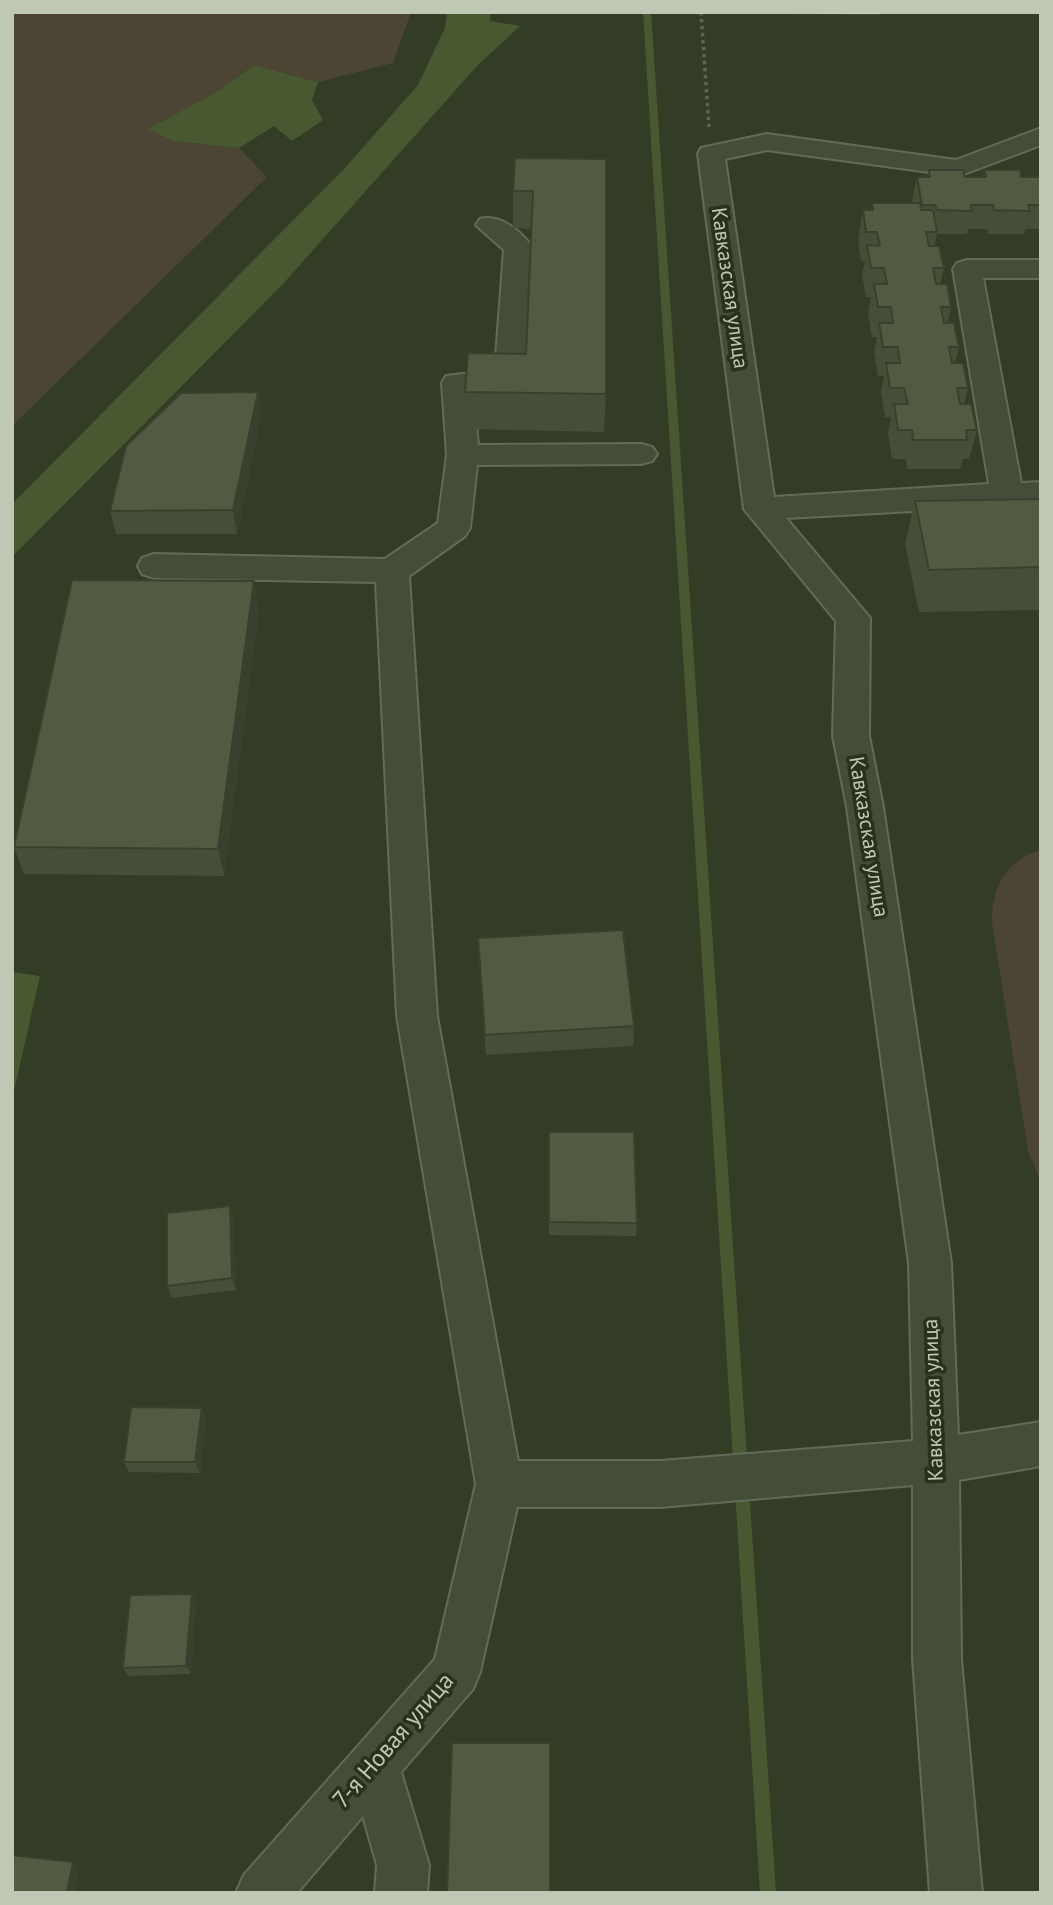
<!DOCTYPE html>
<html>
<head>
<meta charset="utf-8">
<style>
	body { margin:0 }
	#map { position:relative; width:1053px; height:1905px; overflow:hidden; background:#333c25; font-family:"PT Sans",sans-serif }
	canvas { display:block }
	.frame { position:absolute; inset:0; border:14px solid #bfc8b5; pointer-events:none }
</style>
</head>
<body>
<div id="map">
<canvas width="1053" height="1905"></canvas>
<div class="frame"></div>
</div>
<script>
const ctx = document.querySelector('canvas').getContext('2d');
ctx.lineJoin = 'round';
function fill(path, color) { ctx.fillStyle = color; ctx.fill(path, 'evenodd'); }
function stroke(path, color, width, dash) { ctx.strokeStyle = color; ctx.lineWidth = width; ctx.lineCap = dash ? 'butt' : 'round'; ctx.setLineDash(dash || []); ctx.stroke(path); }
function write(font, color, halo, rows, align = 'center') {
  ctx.font = font + ' "PT Sans",sans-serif'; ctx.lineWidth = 7; ctx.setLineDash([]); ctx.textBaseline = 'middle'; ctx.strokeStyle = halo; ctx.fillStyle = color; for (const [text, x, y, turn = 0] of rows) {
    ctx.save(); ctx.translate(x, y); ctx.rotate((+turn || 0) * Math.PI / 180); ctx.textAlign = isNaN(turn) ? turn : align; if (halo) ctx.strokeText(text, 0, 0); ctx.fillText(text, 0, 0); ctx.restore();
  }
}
fill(new Path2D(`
	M12 12H411L393 63 318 82 254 65 215 93 149 129 173 141 239 148 267 177 12 426Z
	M1041 850V1182L1028 1151 992 922C992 888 1005 860 1041 850Z`), '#4d4534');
fill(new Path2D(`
	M447 12H490V21L520 26 477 66 282 285 12 557V504L344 169 418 85 445 28Z
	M254 65 318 82 312 100 323 120 292 141 274 126 239 148 173 141 148 129 215 93Z
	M12 972 40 976 12 1100Z`), '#485831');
fill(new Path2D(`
	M643 12H651L776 1893H760Z`), '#485831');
const minor = new Path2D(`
	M1041 128V145L959 176 767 150 725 159 774 497 989 484 953 269 957 263 967 260H1041V278H983L1021 483 1041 482V504L786 518 870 618 869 736 883 807 951 1263 958 1435 1041 1422V1466L959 1480 961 1659 982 1893H930L913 1659V1485L660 1507H517L480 1672 473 1689 401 1772 429 1865 427 1893H375L377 1865 363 1816 297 1893H236L244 1875 435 1659 476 1484 397 1016 376 582 154 578 142 574 138 566 142 558 154 554 385 559 438 523 447 455 442 383 446 376 495 370 504 250 476 225 480 219C500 214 521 231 532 247L525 378 521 385 473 391 478 445 641 444 652 447 657 454 652 461 641 464 477 465 470 528 465 536 409 576 437 1016 518 1461H660L913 1441 909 1263 847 807 833 736 836 621 744 509 698 154 701 148 767 134 956 160Z`);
stroke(minor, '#626b57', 4);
stroke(new Path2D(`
	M701 12 709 127`), '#646350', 3.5, [3.5, 3.5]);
fill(minor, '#444d39');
fill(new Path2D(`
	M780 12H880L879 15 780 14Z
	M606 159V394L604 432 466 429 465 392 526 354 531 229 513 228V191Z
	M929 170 965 177H983L984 170 1021 177H1041V229H1025L1024 234H989L987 229H968L967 234H937L934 246 944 268 940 284 951 307 948 323 959 347 955 363 968 388 964 404 977 430 969 459H963L960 469H907L906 459H892L888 433 891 417H885L881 392 884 376H878L874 352 877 337H872L868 314 871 297H866L862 275 865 261H861L858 240 863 210H871L872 203H913L912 201 917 177H927Z
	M261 415 237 534H116L110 511Z
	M1041 499V610L919 612 905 544 915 501Z
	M254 581 259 610 224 876 24 874 14 847Z
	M478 938 634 1026 633 1046 486 1055Z
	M549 1132 637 1223 636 1236 549 1235Z
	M230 1206 233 1219 236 1290 172 1298 167 1286Z
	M206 1419 200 1473 129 1472 124 1462Z
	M192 1594 196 1604 191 1674 129 1676 123 1668Z`), '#474e38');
fill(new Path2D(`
	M258 392 261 415 237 534 233 510Z
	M254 581 259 610 224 876 218 849Z
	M230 1206 233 1219 236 1290 232 1278Z
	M202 1408 206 1419 200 1473 195 1462Z
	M192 1594 196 1604 191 1674 186 1666Z
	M73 1862 80 1868 75 1893H67Z`), '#39402e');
const building = new Path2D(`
	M515 158 606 159V394L465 392 468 353 526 354 533 191H513Z
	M929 170H963L965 177H986L984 170H1020L1021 177H1041V205H1028L1030 211 994 210 993 205H971L972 211 937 210 935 205H922L917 177H930Z
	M872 203H920L921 210H933L937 232H926L929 246H939L944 268H933L936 284H947L951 307H941L944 323H954L959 347H949L952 363H963L968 388H957L960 404H971L977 430H966L967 440H913L912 430H898L894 404H908L904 388H890L886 363H900L898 347H883L879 323H893L891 307H878L874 284H887L884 268H871L867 245 880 246 877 232H866L863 210H873Z
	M258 392 233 510 110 511 126 446 181 393Z
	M1041 499V567L929 570 915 501Z
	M72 580 254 581 218 849 14 847Z
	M623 930 634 1026 485 1035 478 938Z
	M549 1132H634L637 1223 549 1222Z
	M230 1206 232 1278 167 1286V1213Z
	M131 1407 202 1408 195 1462H124Z
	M192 1594 186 1666 123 1668 130 1595Z
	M452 1743H550V1893H447Z
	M12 1855 73 1862 67 1893H12Z`);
fill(building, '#525b41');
stroke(building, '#39402e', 2);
write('21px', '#bfc8b5', '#29311e', [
	["Кавказская улица",729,288,82],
	["Кавказская улица",868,837,81],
	["Кавказская улица",934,1400,-92]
]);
write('24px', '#bfc8b5', '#29311e', [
	["7-я Новая улица",394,1741,-49]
]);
</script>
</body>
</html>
